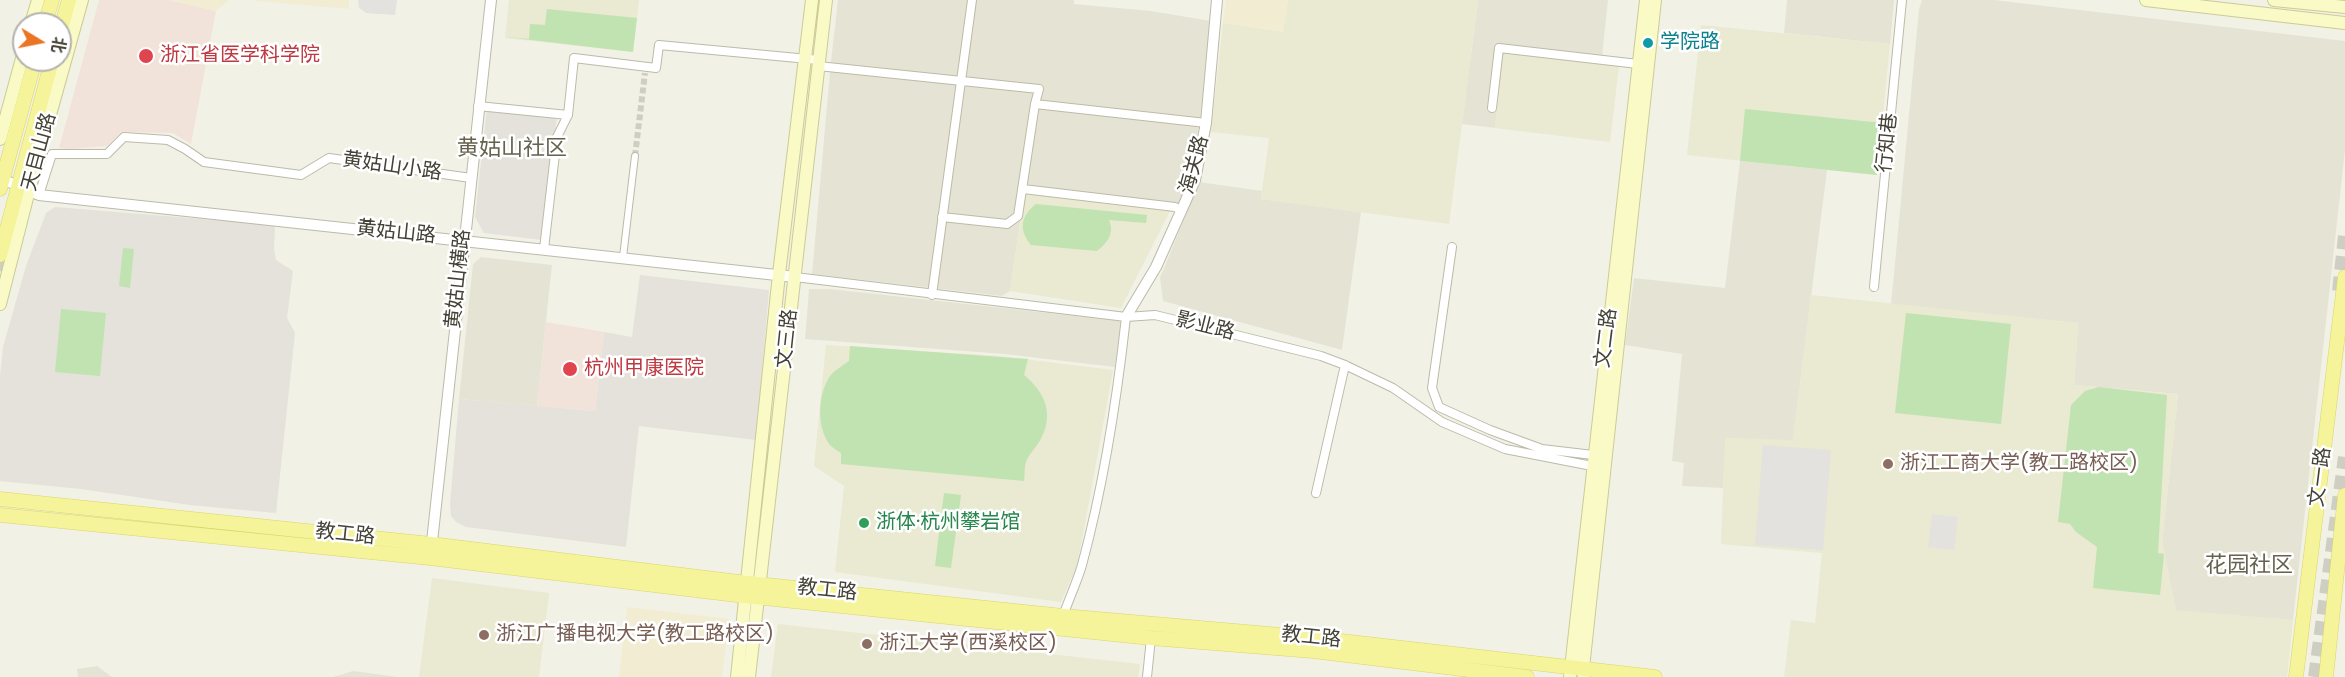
<!DOCTYPE html>
<html>
<head>
<meta charset="utf-8">
<style>
	body { margin:0 }
	#map { position:relative; width:2345px; height:677px; overflow:hidden; background:#f1f1e6; font-family:Poppins,"Noto Sans SC",sans-serif }
	canvas { display:block }
	.north { position:absolute; left:12px; top:12px; width:60px; height:60px; box-sizing:border-box; background:#fff; border:2px solid #b4b3af; border-radius:50%; rotate:100deg; font-size:16px; font-weight:700; line-height:24px; text-align:center; color:#444236 }
	.north::after { content:''; display:block; margin:auto; width:21px; height:27px; background:#ea7524; clip-path:polygon(50% 0,100% 100%,50% 72%,0 100%) }
</style>
</head>
<body>
<div id="map">
<canvas width="2345" height="677"></canvas>
<div class="north">北</div>
</div>
<script>
const ctx = document.querySelector('canvas').getContext('2d');
ctx.lineJoin = 'round';
function fill(path, color) { ctx.fillStyle = color; ctx.fill(path, 'evenodd'); }
function stroke(path, color, width, dash) { ctx.strokeStyle = color; ctx.lineWidth = width; ctx.lineCap = dash ? 'butt' : 'round'; ctx.setLineDash(dash || []); ctx.stroke(path); }
function write(font, color, halo, rows, align = 'center') {
  ctx.font = font + ' Poppins,"Noto Sans SC",sans-serif'; ctx.lineWidth = 5; ctx.setLineDash([]); ctx.textBaseline = 'middle'; ctx.strokeStyle = halo; ctx.fillStyle = color; for (const [text, x, y, turn = 0] of rows) {
    ctx.save(); ctx.translate(x, y); ctx.rotate((+turn || 0) * Math.PI / 180); ctx.textAlign = isNaN(turn) ? turn : align; if (halo) ctx.strokeText(text, 0, 0); ctx.fillText(text, 0, 0); ctx.restore();
  }
}
fill(new Path2D(`
	M838 0H1074V4L1151 11 1211 21 1201 117 1181 204 1027 194 1020 223 1010 291 1002 296 812 274 831 61Z
	M1478 0H1608L1602 57 1505 47 1495 128 1462 124Z
	M1787 0H1894L1890 44 1784 33Z
	M1922 0H1994L2345 41V150L2293 620 2176 611 2162 542 2178 394 2074 385 2078 323 1891 305 1919 9Z
	M1740 161 1827 170 1793 441 1726 438 1723 488 1682 486 1684 463 1672 461 1682 354 1625 345 1634 278 1725 288Z
	M1199 182 1262 191 1261 199 1361 212 1342 350 1163 301 1160 278Z
	M481 257 552 265 537 406 459 399 473 264Z
	M809 289H830L1122 321 1115 367 1004 354 805 339Z
	M97 666 112 677H78L77 669Z
	M353 671 398 677H333Z`), '#e5e4d4');
fill(new Path2D(`
	M168 0H229L216 11Z
	M249 0H349V9Z
	M1226 0H1288L1284 32 1223 23Z
	M627 607 729 619 722 677H619Z`), '#f2edd2');
fill(new Path2D(`
	M487 107 557 115 542 240 484 233 475 217Z
	M55 207 275 225 274 249 276 260 293 271 287 318 295 333 276 513 190 505 81 489 0 481V376L3 347 26 266 46 213Z
	M640 275 769 290 756 440 639 426 626 547 466 527 456 522 451 516 450 504 459 399 595 411 604 332 632 337Z`), '#e4e2db');
fill(new Path2D(`
	M509 0H639L633 52 505 38Z
	M1288 0H1478L1449 224 1261 199 1269 138 1211 132 1223 23 1283 32Z
	M1701 25 1890 44 1877 175 1687 155Z
	M1504 53 1619 66 1610 142 1495 128Z
	M1027 194 1170 211 1121 308 1010 291 1020 223Z
	M1811 295 2078 323 2074 385 2178 394 2162 542 2176 610 2293 620 2287 677H1784L1791 620 1815 623 1822 553 1721 544 1725 438 1793 440Z
	M826 345 999 356 1113 370 1082 540 1076 568 1061 602 835 572 844 486 814 466Z
	M432 578 549 593 539 677H419Z
	M778 624 1140 664 1138 677H771Z`), '#eae9d1');
fill(new Path2D(`
	M99 0H168L216 11 191 144 173 133 121 132 107 146 69 149 59 148Z
	M546 322 604 332 595 411 537 406Z`), '#f1e3da');
fill(new Path2D(`
	M547 9 637 18 633 52 506 37 529 39 530 24 545 25Z
	M1745 109 1882 123 1877 175 1740 161Z
	M1036 204 1147 215 1146 223 1109 220C1115 234 1107 243 1097 251L1031 245C1018 229 1021 216 1036 204Z
	M123 248 134 249 130 288 119 286Z
	M61 309 106 313 100 376 55 372Z
	M1906 313 2011 324 2001 424 1895 413Z
	M850 346 1028 359 1024 375C1046 393 1055 416 1039 442 1035 449 1028 455 1026 462 1024 468 1025 475 1024 481L841 464V453C838 451 833 448 830 445 816 427 818 394 830 376 835 370 842 366 849 361Z
	M2099 387 2167 395 2158 553 2164 554 2160 595 2093 588 2097 547 2076 532 2070 524 2058 522 2071 405 2085 391Z
	M944 493 961 495 951 568 935 566Z`), '#c0e3b1');
fill(new Path2D(`
	M358 0H397L395 15 366 13 359 8Z
	M1763 445 1831 450 1823 550 1755 545Z
	M1932 514 1958 517 1954 550 1928 547Z`), '#e3e2de');
stroke(new Path2D(`
	M635 156 645 73`), '#cecec3', 6, [6, 3]);
stroke(new Path2D(`
	M0 271 7 244
	M2339 291 2345 236
	M2315 677 2345 457`), '#cecec3', 14, [14, 7]);
const pedestrian = new Path2D(`
	M623 257 635 156`);
const minor = new Path2D(`
	M818 66 1039 89 1035 104 1018 216 1007 224 942 217
	M1035 104 1206 123
	M478 106 568 115
	M1492 108 1499 48 1638 64
	M1023 189 1175 207 1182 211
	M39 195 52 154H107L124 137 168 140 185 149 204 162 301 175 329 158 471 178
	M1452 247 1432 388 1439 407 1490 430 1542 449 1593 455
	M544 249 557 137 568 115 574 58 656 68 659 45 819 60
	M795 277 1126 317 1155 315 1321 356 1345 365 1393 388 1442 422 1505 449 1592 466
	M1874 287 1902 0
	M932 295 972 0
	M1316 493 1345 365
	M1063 616C1069 599 1077 582 1082 565 1104 484 1117 399 1126 317
	M1147 677 1151 638`);
const tertiary = new Path2D(`
	M0 178 39 195 795 277
	M1126 317 1156 267 1195 180 1206 123 1217 0
	M431 551 491 0`);
const secondary = new Path2D(`
	M2146 0 2345 23
	M2274 0 2345 7
	M31 24 38 0
	M0 139 24 51
	M0 304 29 190 82 0
	M737 677 779 274 812 0
	M749 677 826 0
	M1570 677 1646 0
	M1584 677 1583 668 1655 0`);
const primary = new Path2D(`
	M45 24 52 0
	M60 32 69 0
	M0 189 35 60
	M0 255 52 60
	M0 499 431 544 747 583 1063 616 1315 638 1655 677
	M0 515 430 558 745 596 1151 638 1313 651 1527 677
	M2296 677 2345 277
	M2326 677 2345 495`);
stroke(pedestrian, '#bcbba9', 8);
stroke(minor, '#bcbba9', 10);
stroke(tertiary, '#bcbba9', 12);
stroke(secondary, '#cbcb96', 14);
stroke(primary, '#dad56b', 15);
stroke(pedestrian, '#fff', 6);
stroke(minor, '#fff', 8);
stroke(tertiary, '#fff', 10);
stroke(secondary, '#fafac7', 12);
stroke(primary, '#f6f49a', 14);
for (const [x, y, r, color] of [
	[1648,43,6,"#0f9aa8"],
	[146,56,8,"#e0444e"],
	[570,369,8,"#e0444e"],
	[1888,464,6,"#8d6e63"],
	[864,523,6,"#2e9e5b"],
	[484,635,6,"#8d6e63"],
	[867,644,6,"#8d6e63"]
]) { const dot = new Path2D(); dot.arc(x, y, r, 0, 2 * Math.PI); ctx.fillStyle = color; ctx.fill(dot); stroke(dot, '#fff', 2); }
write('20px', '#0d838f', '#fff', [
	["学院路",1660,43]
], 'left');
write('20px', '#be3a42', '#fff', [
	["浙江省医学科学院",160,56],
	["杭州甲康医院",584,369]
], 'left');
write('20px', '#444236', '#fff', [
	["行知巷",1888,143,-84],
	["天目山路",40,152,-75],
	["海关路",1195,165,-75],
	["黄姑山小路",392,167,8],
	["黄姑山路",396,233,6],
	["黄姑山横路",459,279,-84],
	["影业路",1205,327,14],
	["文二路",1607,338,-83],
	["文三路",788,339,-84],
	["文一路",2321,477,-83],
	["教工路",345,535,6],
	["教工路",827,591,6],
	["教工路",1311,638,6]
]);
write('20px', '#785e54', '#fff', [
	["浙江工商大学(教工路校区)",1900,464],
	["浙江广播电视大学(教工路校区)",496,635],
	["浙江大学(西溪校区)",879,644]
], 'left');
write('20px', '#27864d', '#fff', [
	["浙体·杭州攀岩馆",876,523]
], 'left');
write('22px', '#66624e', '#fff', [
	["黄姑山社区",512,149],
	["花园社区",2249,566]
]);
</script>
</body>
</html>
